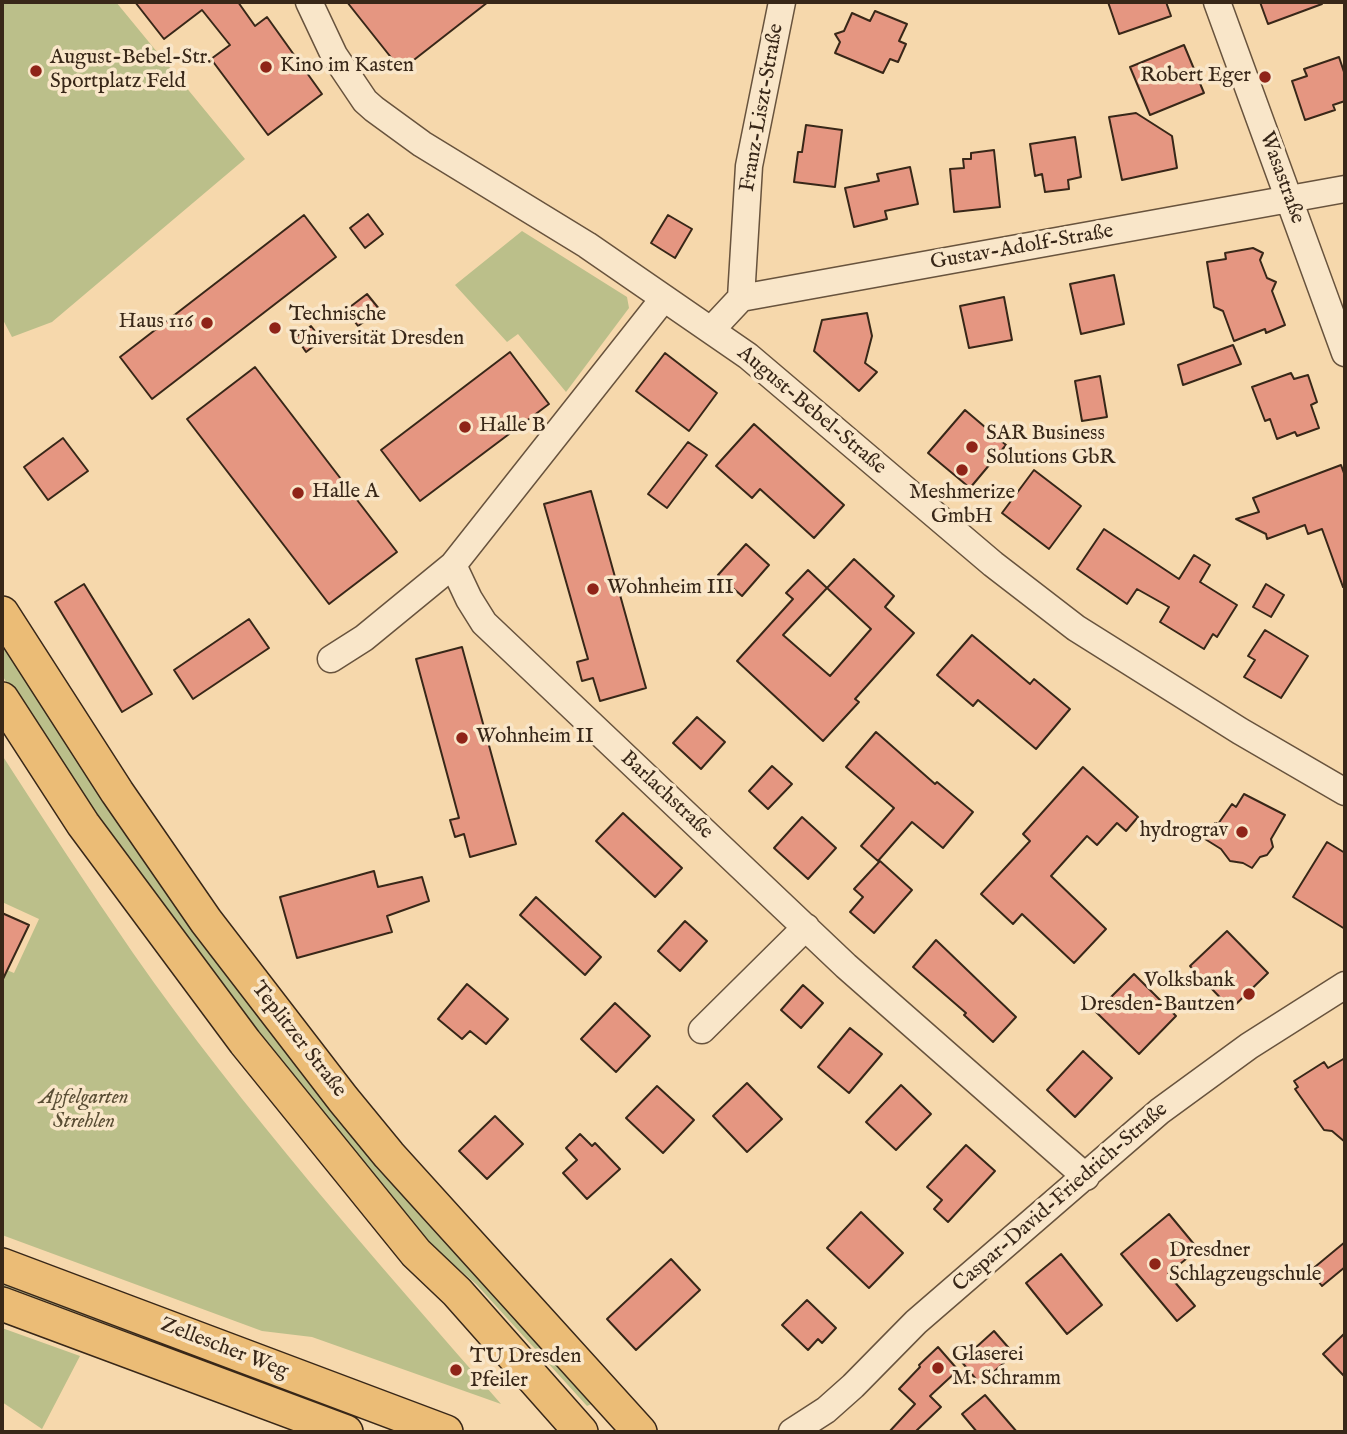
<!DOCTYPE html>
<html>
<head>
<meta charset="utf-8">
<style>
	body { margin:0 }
	#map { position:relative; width:1347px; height:1434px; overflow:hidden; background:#f6d8ac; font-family:"IM FELL English",serif }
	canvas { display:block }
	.frame { position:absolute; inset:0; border:4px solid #382718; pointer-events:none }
</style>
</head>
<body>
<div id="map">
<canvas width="1347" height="1434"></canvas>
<div class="frame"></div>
</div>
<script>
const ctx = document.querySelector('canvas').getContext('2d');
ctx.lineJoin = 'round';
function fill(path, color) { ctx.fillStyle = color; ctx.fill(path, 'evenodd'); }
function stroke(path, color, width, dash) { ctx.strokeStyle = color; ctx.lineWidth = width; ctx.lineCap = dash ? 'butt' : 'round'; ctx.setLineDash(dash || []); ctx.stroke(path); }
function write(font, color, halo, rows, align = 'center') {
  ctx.font = font + ' "IM FELL English",serif'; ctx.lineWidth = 7; ctx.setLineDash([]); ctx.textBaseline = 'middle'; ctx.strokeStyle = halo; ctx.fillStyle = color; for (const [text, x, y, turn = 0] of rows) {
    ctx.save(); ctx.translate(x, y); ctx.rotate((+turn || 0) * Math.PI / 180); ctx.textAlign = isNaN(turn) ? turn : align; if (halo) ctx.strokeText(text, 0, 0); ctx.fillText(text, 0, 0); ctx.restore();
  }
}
fill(new Path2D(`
	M2 2H116L245 159 52 322 12 337 2 318Z
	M522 231 627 297 629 308 566 392 518 334 507 342 455 285Z
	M2 635 596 1402 587 1406 476 1284 431 1245 178 939 84 810 2 675Z
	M2 755C45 822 88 888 133 953 244 1112 374 1258 501 1404L312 1337 262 1331 2 1235V968L14 973 39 919 2 902Z
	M2 1279 414 1432H399L2 1285Z
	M2 1328 80 1356 42 1429 2 1402Z`), '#bbbf8a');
const building = new Path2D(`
	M135 2H238L255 26 267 17 322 94 268 135 211 59 230 45 202 10 164 39Z
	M347 2H488L401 70Z
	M1108 2H1166L1171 16 1119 34Z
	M1260 2H1322V4L1268 24Z
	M875 11 907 24 899 41 906 44 898 62 890 59 883 73 835 53 840 42 835 34 844 31 852 13 870 21Z
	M1184 45 1204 93 1150 115 1130 67Z
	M1339 57 1345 75V101L1333 105 1335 110 1305 120 1292 81 1307 76 1304 69Z
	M1136 113 1172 136 1177 168 1122 180 1109 117Z
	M806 125 842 130 835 187 794 182 798 152H802Z
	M1075 137 1081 177 1068 180 1069 189 1045 192 1042 174 1035 176 1030 144Z
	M994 150 1000 207 954 212 950 169 964 168 963 159H971V153Z
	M910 167 918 204 885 211 887 219 854 227 845 188 879 181 877 174Z
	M368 214 383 234 365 248 350 228Z
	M304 215 336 257 152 399 120 357Z
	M668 215 692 229 675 258 651 243Z
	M1253 248 1263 253 1260 260 1267 278 1276 282 1272 291 1285 325 1266 333 1265 329 1234 341 1223 311 1214 307 1207 262 1226 259 1225 253Z
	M1114 275 1124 324 1081 334 1070 284Z
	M367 294 380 310 358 326 346 310Z
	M1004 297 1012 340 969 348 960 306Z
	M867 313 872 336 865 363 877 372 859 391 814 351 822 320Z
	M311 326 322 340 306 352 296 337Z
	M1233 345 1241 364 1183 385 1178 365Z
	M510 352 549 404 420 501 381 450Z
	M665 353 717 393 689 431 636 391Z
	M255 367 397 552 329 604 187 419Z
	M1291 373 1294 379 1308 375 1317 402 1311 405 1319 428 1297 436 1295 432 1277 439 1270 419 1265 421 1252 387Z
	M1100 376 1107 417 1082 421 1075 381Z
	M965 410 1006 445 970 488 928 453Z
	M754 424 844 505 814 538 760 489 752 498 716 466Z
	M63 438 88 471 48 500 24 467Z
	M688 442 707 455 667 508 648 494Z
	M1341 465 1345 476V586L1343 587 1322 529 1308 534 1305 525 1267 539 1266 534 1236 519 1259 512 1253 498Z
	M1034 470 1081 506 1049 549 1002 513Z
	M591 491 646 688 600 701 593 678 582 681 577 662 588 659 544 504Z
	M1104 529 1179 579 1194 555 1210 565 1200 582 1237 605 1217 637 1213 634 1204 649 1160 622 1169 607 1137 589 1127 604 1077 569Z
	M746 544 769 565 742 596 718 575Z
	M854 559 894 596 885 607 914 633 855 699 859 702 823 741 737 661 793 599 786 593 808 570 827 588ZM827 588 871 629 830 676 783 635Z
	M84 584 152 694 122 712 55 602Z
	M1266 584 1284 595 1271 617 1253 607Z
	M249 619 269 648 193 699 174 670Z
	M1265 630 1308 656 1281 698 1244 677 1255 660 1248 656Z
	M972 635 1030 684 1034 679 1070 709 1036 749 978 700 973 706 937 675Z
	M462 647 516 844 470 857 464 834 455 837 450 820 459 818 416 659Z
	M697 717 725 742 701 769 673 743Z
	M876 732 935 784 937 782 973 812 943 848 912 822 878 861 861 846 894 808 846 767Z
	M772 766 792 784 768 809 749 791Z
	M1083 767 1138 817 1126 831 1117 823 1097 845 1087 836 1051 876 1106 929 1074 963 1022 914 1013 924 981 894 1030 841 1023 834Z
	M1244 794 1285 815 1271 839 1273 847 1267 855 1260 857 1252 868 1243 863 1230 861 1221 849 1205 839 1215 823 1218 824 1232 804 1236 807Z
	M623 813 682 868 655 897 596 841Z
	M802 817 836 848 808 879 774 848Z
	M1327 842 1345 853V929L1293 897Z
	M880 861 912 890 874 933 850 912 863 897 854 889Z
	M374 871 378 887 422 877 429 901 387 916 392 932 297 958 280 897Z
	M536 897 601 957 585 975 520 915Z
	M2 913 29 925 2 981Z
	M685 921 707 941 680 971 658 951Z
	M1227 931 1268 973 1231 1009 1190 966Z
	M936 940 1016 1017 993 1042 964 1015 966 1013 913 967Z
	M1134 974 1176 1016 1139 1054 1096 1012Z
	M467 984 508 1019 486 1044 470 1031 462 1039 438 1019Z
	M803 985 823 1003 801 1028 781 1010Z
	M615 1003 650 1036 616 1072 581 1039Z
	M850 1028 882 1054 849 1093 818 1067Z
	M1083 1051 1112 1078 1075 1117 1047 1090Z
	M1345 1058V1142L1332 1131 1324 1130 1295 1089 1298 1087 1294 1081 1324 1062 1328 1068Z
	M747 1083 782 1119 747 1152 713 1116Z
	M901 1085 931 1114 896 1150 866 1122Z
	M657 1086 694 1120 663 1153 626 1118Z
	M495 1116 523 1144 487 1179 459 1151Z
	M580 1134 592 1146 595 1143 620 1169 587 1199 563 1173 577 1160 566 1148Z
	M966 1145 995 1171 948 1222 934 1209 942 1200 927 1187Z
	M861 1212 903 1253 869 1288 827 1248Z
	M1169 1214 1198 1249 1168 1274 1195 1306 1177 1321 1121 1254Z
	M1345 1242V1267L1322 1286 1310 1271Z
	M1061 1254 1102 1305 1067 1334 1026 1283Z
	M671 1259 700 1290 636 1350 607 1319Z
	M807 1300 836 1328 822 1343 818 1339 808 1350 782 1325Z
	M994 1331 1014 1354 980 1384 961 1361Z
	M1345 1333V1377L1323 1354Z
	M938 1347 958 1370 930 1396 941 1407 915 1432H889L915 1404 899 1389 920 1367 919 1365Z
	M985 1395 1017 1432H977L962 1414Z`);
fill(building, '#e59681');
stroke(building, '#382718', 2);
const minor = new Path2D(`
	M309 2 334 55 365 101 374 109 422 144 587 245 748 356 993 564 1076 628 1240 731 1345 792
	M1217 2 1345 353
	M741 298 749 166 782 2
	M712 329 741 298 1345 189
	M453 565 469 599 484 623 846 966 1086 1177
	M331 659 364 638 453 565 664 298
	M702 1030 806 927
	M792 1432 826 1410 853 1386 916 1322 1160 1111 1249 1046 1345 985`);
const major = new Path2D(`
	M2 613 117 792 206 921 343 1099 389 1155 640 1432
	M2 699 83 824 245 1042 416 1253 457 1292 581 1432
	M2 1265 446 1432
	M2 1304 346 1432`);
stroke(minor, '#68533d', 29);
stroke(major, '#382718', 36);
stroke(minor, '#f9e6c9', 26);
stroke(major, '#ebbc76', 33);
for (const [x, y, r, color] of [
	[266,67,7,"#8f2418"],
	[36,71,7,"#8f2418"],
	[1265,77,7,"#8f2418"],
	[207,323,7,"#8f2418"],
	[275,328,7,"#8f2418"],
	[465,427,7,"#8f2418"],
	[972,447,7,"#8f2418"],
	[962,470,7,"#8f2418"],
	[298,493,7,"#8f2418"],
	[593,589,7,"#8f2418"],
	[462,738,7,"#8f2418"],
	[1242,832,7,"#8f2418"],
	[1249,994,7,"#8f2418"],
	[1155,1264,7,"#8f2418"],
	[938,1368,7,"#8f2418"],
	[456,1370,7,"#8f2418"]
]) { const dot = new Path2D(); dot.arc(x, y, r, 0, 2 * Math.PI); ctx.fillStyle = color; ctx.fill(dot); stroke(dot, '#f9e6c9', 2.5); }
write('21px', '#382718', '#f9e6c9', [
	["August-Bebel-Str.",50,59],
	["Sportplatz Feld",50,83],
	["Kino im Kasten",280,67],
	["Robert Eger",1251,77,"right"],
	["Technische",289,316],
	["Universität Dresden",289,340],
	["Haus 116",193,323,"right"],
	["Halle B",479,427],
	["SAR Business",986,435],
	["Solutions GbR",986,459],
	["Halle A",312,493],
	["Meshmerize",962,494,"center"],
	["GmbH",962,518,"center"],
	["Wohnheim III",607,589],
	["Wohnheim II",476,738],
	["hydrograv",1228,832,"right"],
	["Volksbank",1235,982,"right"],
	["Dresden-Bautzen",1235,1006,"right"],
	["Dresdner",1169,1252],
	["Schlagzeugschule",1169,1276],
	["Glaserei",952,1356],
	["M. Schramm",952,1380],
	["TU Dresden",470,1358],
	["Pfeiler",470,1382]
], 'left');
write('21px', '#382718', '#f9e6c9', [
	["Franz-Liszt-Straße",763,108,-80],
	["Wasastraße",1281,178,70],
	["Gustav-Adolf-Straße",1022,248,-10],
	["August-Bebel-Straße",811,411,40],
	["Barlachstraße",666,796,43],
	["Teplitzer Straße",298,1040,52],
	["Caspar-David-Friedrich-Straße",1061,1198,-41],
	["Zellescher Weg",224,1349,21]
]);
write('italic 21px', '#594d34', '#f9e6c9', [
	["Apfelgarten",84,1099],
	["Strehlen",84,1123]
]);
</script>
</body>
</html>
